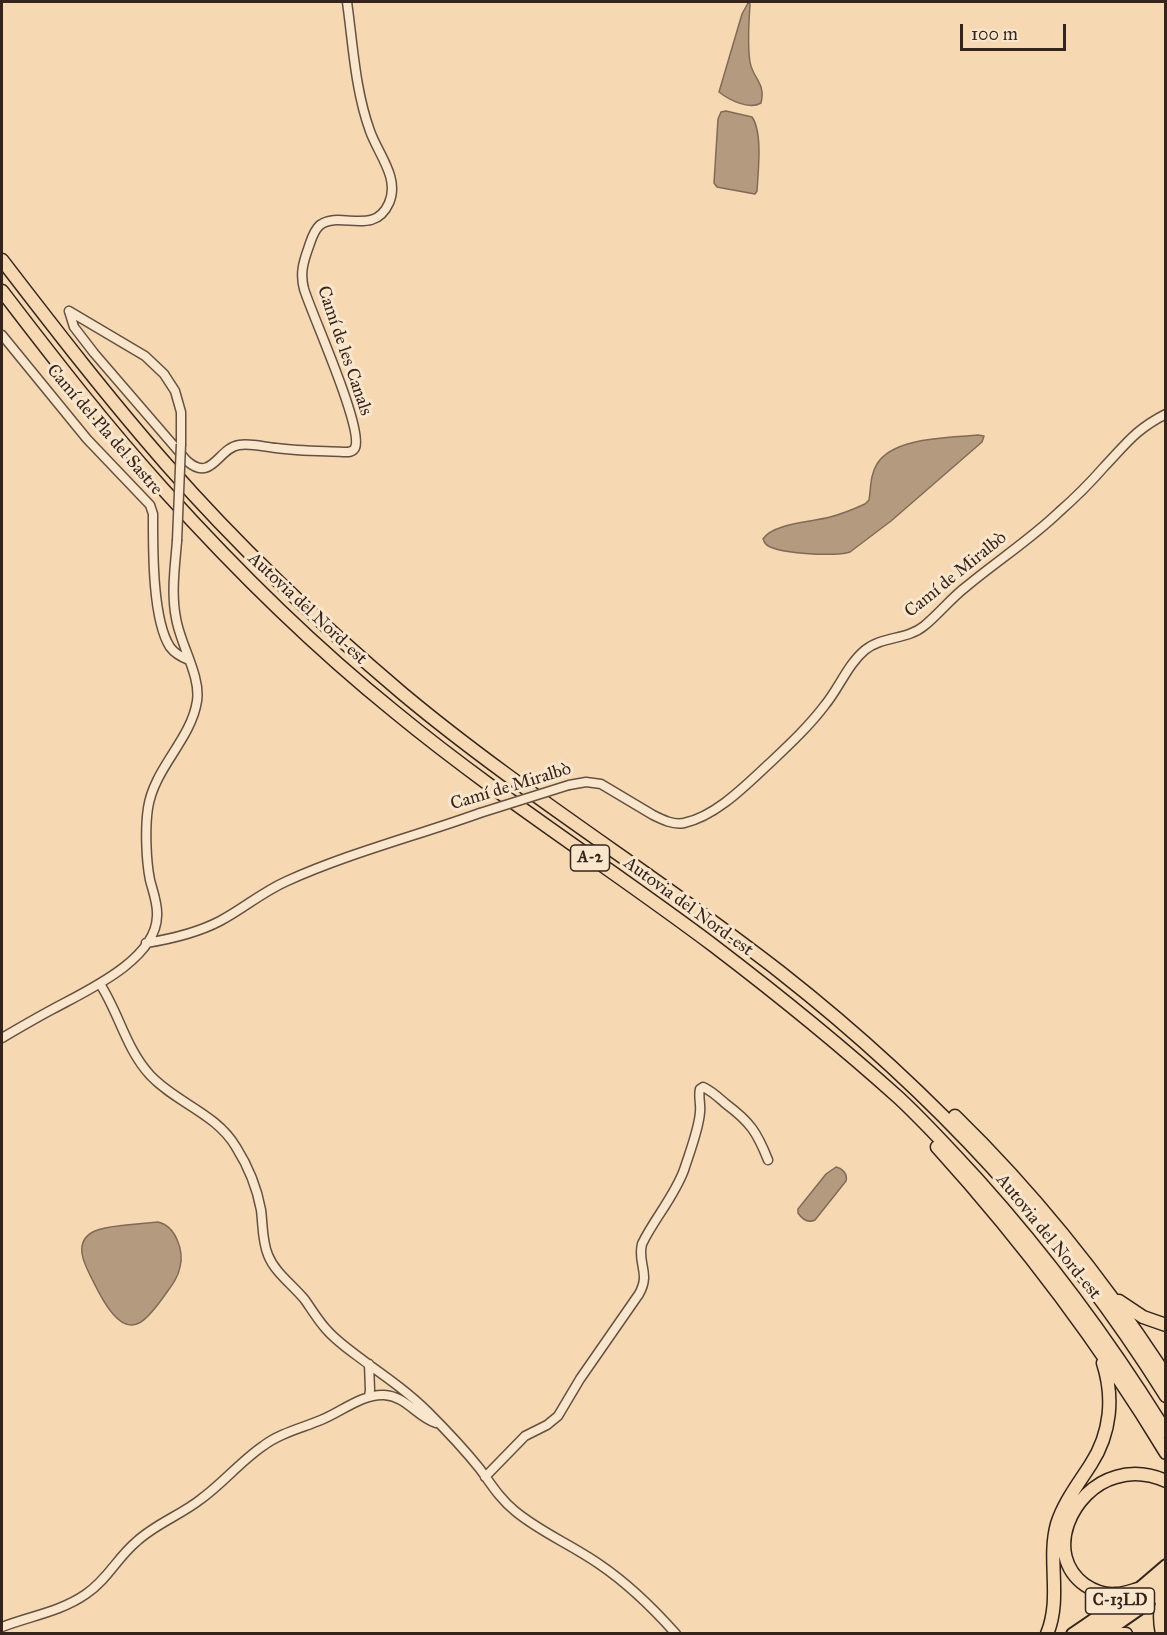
<!DOCTYPE html>
<html>
<head>
<meta charset="utf-8">
<style>
	body { margin:0 }
	#map { position:relative; width:1167px; height:1635px; overflow:hidden; background:#f6d9b2; font-family:"IM FELL Great Primer",serif }
	canvas { display:block }
	.frame { position:absolute; inset:0; border:3px solid #35241b; pointer-events:none }
	.scale { position:absolute; left:960px; top:24px; width:106px; height:27px; box-sizing:border-box; border:3px solid #35241b; border-top:0; padding-left:8px; font-size:18px; line-height:21px; white-space:nowrap; color:#35241b; -webkit-text-stroke:4px #f9e6cd; paint-order:stroke }
</style>
</head>
<body>
<div id="map">
<canvas width="1167" height="1635"></canvas>
<div class="frame"></div>
<div class="scale">100 m</div>
</div>
<script>
const ctx = document.querySelector('canvas').getContext('2d');
ctx.lineJoin = 'round';
function fill(path, color) { ctx.fillStyle = color; ctx.fill(path, 'evenodd'); }
function stroke(path, color, width, dash) { ctx.strokeStyle = color; ctx.lineWidth = width; ctx.lineCap = dash ? 'butt' : 'round'; ctx.setLineDash(dash || []); ctx.stroke(path); }
function write(font, color, halo, rows, align = 'center') {
  ctx.font = font + ' "IM FELL Great Primer",serif'; ctx.lineWidth = 6; ctx.setLineDash([]); ctx.textBaseline = 'middle'; ctx.strokeStyle = halo; ctx.fillStyle = color; for (const [text, x, y, turn = 0] of rows) {
    ctx.save(); ctx.translate(x, y); ctx.rotate((+turn || 0) * Math.PI / 180); ctx.textAlign = isNaN(turn) ? turn : align; if (halo) ctx.strokeText(text, 0, 0); ctx.fillText(text, 0, 0); ctx.restore();
  }
}
const water = new Path2D(`
	M748 3 750 4C749 23 747 43 750 62 753 79 766 83 761 103 749 110 729 100 719 92L742 14Z
	M726 111 752 117C763 132 758 173 757 191L755 194 722 188 717 187 714 183 718 119 721 112Z
	M978 435 984 436 982 442 891 521 850 552C838 557 772 554 765 543 764 542 764 540 763 539 773 523 813 522 830 517 842 514 854 509 865 504L869 500C871 488 870 475 877 464 893 437 949 438 978 435Z
	M836 1167C842 1168 848 1174 846 1181L815 1220C808 1223 802 1219 798 1213V1209L826 1174Z
	M158 1222C176 1226 184 1251 180 1267 178 1279 169 1289 162 1299 149 1316 134 1339 113 1314 104 1304 98 1291 92 1279 88 1271 83 1262 82 1253 79 1228 109 1227 126 1225 137 1224 147 1223 158 1222Z`);
fill(water, '#b49b7f');
stroke(water, '#816b57', 1.5);
const minor = new Path2D(`
	M69 311 74 327 94 353 187 461C212 483 218 448 239 445 251 443 264 447 276 448 298 451 321 451 343 452 347 452 352 453 355 448 364 429 312 315 304 289 300 274 303 263 308 249 311 241 313 231 320 225 340 210 374 237 389 203 400 178 378 154 370 131 355 90 353 44 347 2
	M69 311 145 356 164 374 175 391 181 412V444
	M2 335 87 439 150 505 153 514C153 547 152 619 170 647 175 654 181 657 189 660
	M569 785 586 782 601 784 653 815C663 820 673 825 684 823 717 816 748 783 772 761 791 743 810 725 825 705 839 688 848 664 865 650 882 636 907 640 924 626 939 614 951 598 967 586 997 561 1031 539 1059 512 1075 498 1090 483 1104 467 1126 444 1136 429 1166 414
	M146 943C171 939 197 933 220 921 243 909 262 892 287 881 349 853 416 836 480 813
	M100 984C119 1013 126 1049 150 1075 176 1103 216 1113 236 1147 248 1166 257 1188 261 1210 263 1225 262 1241 268 1255 275 1273 293 1285 305 1300 312 1310 318 1320 326 1329 338 1343 354 1353 368 1364 389 1379 410 1394 428 1412 446 1430 464 1449 480 1469 491 1484 500 1499 515 1511 540 1532 572 1545 599 1564 627 1583 653 1608 676 1634
	M2 1038C19 1028 36 1018 53 1009 86 991 156 960 157 916 158 904 153 892 150 880 146 860 145 828 148 808 154 768 191 740 197 701 201 676 180 644 176 618 171 593 175 566 177 541
	M369 1397 370 1390 369 1364
	M485 1477 525 1436 547 1425 558 1416 580 1379 639 1294C651 1273 637 1264 642 1244 654 1219 674 1197 684 1170 689 1154 699 1129 700 1112 701 1104 698 1096 700 1089L703 1087C712 1091 719 1098 726 1104 750 1122 757 1132 768 1160
	M2 1627C30 1616 60 1612 86 1594 108 1579 117 1558 136 1542 155 1524 181 1515 201 1499 223 1483 241 1461 263 1446 280 1433 302 1428 321 1420 341 1412 362 1394 384 1395 406 1396 417 1417 436 1423`);
const major = new Path2D(`
	M1072 1634 1138 1589 1166 1565
	M1088 1634 1132 1603 1166 1578
	M1104 1634 1140 1609 1166 1588`);
const highway = new Path2D(`
	M2 260C55 329 109 399 167 465 239 547 319 623 403 694 523 794 657 876 780 972 934 1093 1062 1230 1166 1396
	M2 291C54 359 106 426 163 489 235 569 312 645 395 712 497 796 609 867 714 946 777 994 840 1045 899 1098 927 1124 953 1153 979 1181 1049 1259 1111 1343 1166 1432
	M955 1116C1035 1194 1105 1282 1166 1376
	M937 1147C1023 1242 1100 1344 1166 1453
	M1119 1301 1143 1317 1166 1325
	M1138 1589C1131 1591 1123 1594 1116 1594 1105 1595 1094 1591 1085 1585 1042 1554 1072 1489 1116 1477 1132 1472 1150 1474 1166 1481
	M1047 1634C1062 1598 1047 1560 1057 1524 1064 1502 1079 1483 1091 1464 1111 1433 1114 1397 1103 1363
	M1111 1634H1126
	M1162 1634C1159 1619 1159 1607 1166 1593`);
stroke(minor, '#655141', 11);
stroke(major, '#35241b', 14);
stroke(highway, '#35241b', 15);
stroke(minor, '#f9e6cd', 8);
stroke(major, '#f6d9b2', 10);
stroke(highway, '#f6d9b2', 12);
const minorBridge = new Path2D(`
	M177 541 181 444
	M480 813 569 785`);
stroke(minorBridge, '#655141', 11, []);
stroke(minorBridge, '#f9e6cd', 8);
for (const [x, y, w] of [
	[590,858,39],
	[1120,1601,69]
]) { const box = new Path2D(); box.roundRect(x - w / 2, y - 13, w, 26, 4.5); ctx.fillStyle = '#f9e6cd'; ctx.fill(box); stroke(box, '#35241b', 1.5); }
write('bold 16px', '#35241b', null, [
	["A-2",590,858],
	["C-13LD",1120,1601]
]);
write('18px', '#35241b', '#f9e6cd', [
	["Camí de les Canals",344,351,71],
	["Camí del Pla del Sastre",104,430,49],
	["Camí de Miralbò",956,575,-39],
	["Autovia del Nord-est",307,609,43],
	["Camí de Miralbò",511,787,-17],
	["Autovia del Nord-est",688,907,36],
	["Autovia del Nord-est",1048,1237,51]
]);
</script>
</body>
</html>
